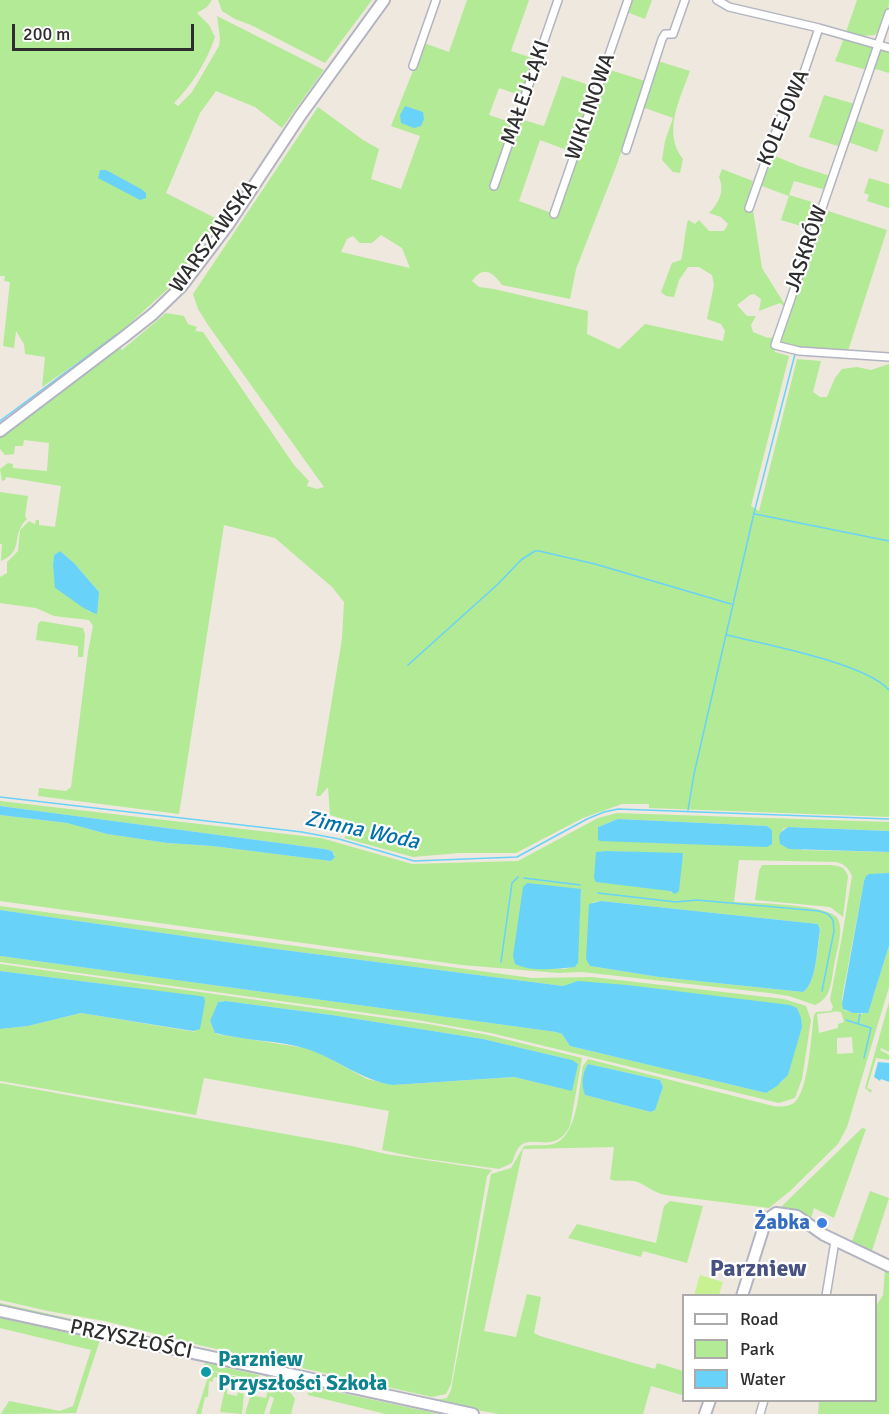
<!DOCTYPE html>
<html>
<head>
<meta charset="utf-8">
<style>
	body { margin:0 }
	#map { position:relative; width:889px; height:1414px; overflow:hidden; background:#efe8de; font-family:Signika,sans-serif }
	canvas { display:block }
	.legend { position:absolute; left:682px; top:1294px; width:195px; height:108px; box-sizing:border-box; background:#fff; border:2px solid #ababab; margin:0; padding:8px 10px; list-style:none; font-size:18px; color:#2d2d2d }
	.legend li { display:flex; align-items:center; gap:12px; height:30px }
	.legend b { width:30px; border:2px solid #ababab }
	.scale { position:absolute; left:12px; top:24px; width:182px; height:27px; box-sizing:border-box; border:3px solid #2d2d2d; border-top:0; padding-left:8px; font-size:18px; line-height:21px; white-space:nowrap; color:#2d2d2d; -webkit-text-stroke:4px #fff; paint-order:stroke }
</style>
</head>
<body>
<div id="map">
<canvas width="889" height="1414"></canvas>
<ul class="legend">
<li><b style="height:8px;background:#fff"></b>Road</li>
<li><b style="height:16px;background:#b2ea96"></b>Park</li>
<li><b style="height:16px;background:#69d2f9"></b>Water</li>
</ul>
<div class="scale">200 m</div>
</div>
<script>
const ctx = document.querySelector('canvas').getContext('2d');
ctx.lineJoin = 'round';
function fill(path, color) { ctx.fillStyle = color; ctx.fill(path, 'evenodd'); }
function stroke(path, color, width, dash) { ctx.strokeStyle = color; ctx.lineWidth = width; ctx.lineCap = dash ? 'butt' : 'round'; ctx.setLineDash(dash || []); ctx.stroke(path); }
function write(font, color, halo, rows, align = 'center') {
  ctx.font = font + ' Signika,sans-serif'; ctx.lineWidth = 4.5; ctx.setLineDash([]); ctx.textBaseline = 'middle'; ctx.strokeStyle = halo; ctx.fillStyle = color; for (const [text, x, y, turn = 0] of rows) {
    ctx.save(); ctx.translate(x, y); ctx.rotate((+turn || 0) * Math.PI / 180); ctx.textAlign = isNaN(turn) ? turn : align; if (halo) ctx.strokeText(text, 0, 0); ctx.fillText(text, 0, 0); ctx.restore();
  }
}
fill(new Path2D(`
	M0 0H212L207 7 197 13 209 25 215 37C207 61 192 85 174 103L178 106 192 92 219 46 220 38 217 16 324 70 282 128 255 107 216 91 200 113 166 193 219 220 171 286 116 336 42 387 45 357 25 354 24 344 16 331 14 348 3 346 10 282 4 281 5 276H0Z
	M218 0H372L325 63 251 25 235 19 222 11Z
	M467 0H529L511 51 535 59 522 96 499 88 489 115 513 123 520 119 544 126 562 76 595 87 572 152 540 140 519 201 557 215 607 69 645 81 617 164 576 269 570 299 502 285C493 272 483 265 472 281L479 287 494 289 588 311 587 334 619 349 645 324 723 341 725 331 721 324 707 319 714 285 712 275 699 267H688L679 280 674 297 666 296 661 292 672 263 681 260C685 245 684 235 688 220L695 224 699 220 709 231H724L728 224 721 217 709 213C719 203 725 191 719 177L722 169 753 181 744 208 753 210 762 268 787 308 822 209 887 230 847 354 775 349V352L789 356 751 506 759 511 797 359 821 361 813 392 820 397H827L835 378 842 369 857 367 871 370 889 364V817L649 808V804H622L583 818 516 853H459L413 857 344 838 346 836H357L359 827 353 822 330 815 328 787 320 796H316L342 639 344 602 332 587 275 538 224 525 179 814 38 796 39 788 66 791 71 787 88 652 93 626 89 620 54 616 36 608 0 603V577L7 573V562L18 551 20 530 29 521 35 524 36 520H39V525L55 527 61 486 6 477 5 480 2 481 0 469 8 463 13 464V468L47 471 49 443 24 440 23 446H15L14 454 5 455 0 449V437L119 346 122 350 166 313 184 316 188 324 197 327 195 331 203 332 294 465 309 481 307 486 317 489 324 487 208 325 198 309 193 294 318 107 363 140 379 149 371 179 401 189 420 136 391 126 424 43 449 52ZM381 235 402 248 410 268 341 252 347 239 353 236 360 243H372ZM754 294 761 299 759 311 780 303 787 309 778 337 768 338 753 332 751 325 756 316H747L737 305 750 295ZM60 551 74 563 99 592 91 613 77 601 56 588 53 565 54 555Z
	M631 0H652L645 19 627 12Z
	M857 0H889C889 12 884 27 875 35L861 36 846 32Z
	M844 38 845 40 873 46 874 48 867 70 835 61Z
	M880 48 889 51V73L872 68Z
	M658 61 690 71C680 99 662 133 683 159L680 173 673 172 662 160 665 141 673 118 642 107Z
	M824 95 855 104 841 147 809 137Z
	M854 120 884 130 877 152 848 142Z
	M770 154 799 166 830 176 825 184 826 190 794 181 789 195 819 204 811 229 781 220 789 196 759 185Z
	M869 178 889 184V208L867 201 869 195 864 193Z
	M0 492 28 496 25 516 27 519C10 535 25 551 1 561L2 544H0Z
	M41 621 83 628 85 635 83 657H78V646L36 640 38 624Z
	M0 801 321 838 412 864 518 861 598 818 617 813 889 822V831L788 827 783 829 779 836 803 850 889 852V873L869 875 866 876 864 881 842 998V1003L845 1011 862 1014 873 997 889 946V987L847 1127 838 1144 790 1191 769 1208 666 1195C651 1192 646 1184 634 1181 625 1179 618 1183 610 1179L614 1147 523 1149 484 1331 516 1337 527 1294 541 1297 534 1333 540 1336 655 1369 657 1363 683 1371V1393L682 1395 651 1386 643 1414H499L466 1408 0 1308V1303L435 1400 447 1398 451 1390 491 1174 511 1168 524 1146C534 1144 547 1147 556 1143 578 1133 579 1087 583 1066L588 1059 773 1106C780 1107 789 1107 795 1102 809 1088 811 1035 814 1015L816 1012 831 1011 833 1007 830 1000 843 931 852 876C848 867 844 864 836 862L739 860 734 902C752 903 831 904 838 919 844 931 836 953 834 966 831 981 832 998 815 1005L789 996 769 993 582 972 558 973 462 965 0 901V815L67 823 107 834 167 843 212 846 331 861 335 855 332 851 325 849 0 806ZM618 819 767 826 772 830V844L598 827ZM607 851 683 854 672 893 670 891ZM581 889 577 965 565 969 523 967ZM601 901 818 924 820 930C818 946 816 984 803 992L659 977 590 966 593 902ZM832 1011 841 1012 844 1022 838 1024V1028L819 1033 817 1014 834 1012ZM852 1037 853 1053 837 1054V1038ZM588 1064 660 1080 663 1087 654 1111 651 1112 585 1095C582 1086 582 1072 588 1064Z
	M762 865H831C840 866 845 867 848 876L843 917 830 907 755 900 759 871Z
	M0 906 532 978 592 977 784 999 806 1006 811 1020 802 1079 795 1098 779 1103 491 1033 417 1020 0 962V956L44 962 556 1032 562 1034 570 1046 766 1093 783 1081 802 1027 573 983 563 986 276 949 0 910Z
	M0 964 428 1024 488 1035 582 1058 570 1126C555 1155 533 1134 520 1146 516 1150 514 1158 512 1163L499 1169 420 1158 382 1150 389 1111 204 1078 196 1115 0 1081V1029L28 1026 81 1013 196 1032 127 987 0 971ZM226 1001 332 1015 483 1039 572 1060 565 1089 514 1077 393 1085 367 1079 321 1054 305 1048 216 1034 210 1022 218 1002Z
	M889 1002V1052L881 1048 880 1050 889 1055V1060L876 1058 867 1088 872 1090 871 1093 865 1088Z
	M0 1083 352 1146 386 1154 492 1170 487 1176 451 1384 446 1394 432 1397 203 1346 105 1321 48 1311 0 1300Z
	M862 1128 866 1129 834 1218 814 1208 810 1222 783 1209 782 1206Z
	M870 1191 889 1198 871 1254 851 1244Z
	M670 1201 703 1206 687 1263 643 1251 641 1257 568 1238 577 1224 656 1243 664 1206Z
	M885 1269 889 1271V1414H818L819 1401 876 1400V1306L883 1295Z
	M0 1318 100 1340 76 1413 1 1414 9 1401 60 1411 73 1406 91 1350 0 1328Z
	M205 1363 259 1375 258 1380 203 1369Z
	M210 1371 257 1381 256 1386 245 1384 244 1388 239 1387 240 1383 229 1380 228 1385 224 1384V1379L214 1377 212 1382 209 1381 208 1397H205L201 1414H196Z
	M265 1376 296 1383 298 1386 299 1390 288 1389 295 1399 291 1414H269L274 1398 270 1396 264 1414H245L250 1397 255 1396 266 1398 268 1390 264 1389Z
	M318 1388 439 1414H386L308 1395V1392L312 1393 314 1389Z
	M225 1389 227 1390V1394L237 1396 238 1392 244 1394 242 1414 220 1412Z`), '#b2ea96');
fill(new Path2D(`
	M700 1275 723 1282 719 1295H694Z`), '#c8f291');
fill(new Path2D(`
	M405 106 423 112 424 119 421 126 414 128 401 123 400 115Z
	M100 170H106L141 189 146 193V198L140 200 98 178Z
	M60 551 74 563 99 592 97 614C88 613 65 594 55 588L53 565 54 555Z
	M0 806 325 849 332 851 335 857 331 861 212 846 167 843 107 834 67 823 0 815Z
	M618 819 767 826 772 830V844L767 847 600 841 598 840V827Z
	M788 827 889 831V852L789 849 780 844 779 836 781 832Z
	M607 851 683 853 679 891 675 894 670 891 596 882 594 878 596 852Z
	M889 873V946L868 1013H853L843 1009 842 1003 864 881 866 876 869 874Z
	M527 883 581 889 578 963 575 967C557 969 531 972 515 964L513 956 523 887Z
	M601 901 818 924 820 930C817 946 817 983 803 992L659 977 590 966 586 959 589 904Z
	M0 910 276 949 563 986 578 981 627 985 790 1005 797 1008 801 1018 802 1027 788 1075 777 1086 766 1093 570 1046 562 1034 556 1032 0 956Z
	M0 971 200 996 204 997 205 1002 200 1029 193 1031 81 1013 28 1026 0 1029Z
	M226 1001 332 1015 483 1039 572 1060 578 1064 572 1091 514 1077 393 1085C361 1080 337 1059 307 1049 278 1040 245 1041 215 1033L210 1021 218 1002Z
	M878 1062 889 1063V1082L881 1079 880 1081 874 1077Z
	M588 1064 660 1080 663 1087 655 1110 651 1112 585 1095C581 1086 582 1072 588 1064Z`), '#69d2f9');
stroke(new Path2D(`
	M0 421 116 335
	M755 514 889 541
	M727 635C764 644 865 663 889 690
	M408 665 498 584 521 560 535 551H539L595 564 731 604
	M0 797 302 832 339 839 414 861 517 857 587 819 604 812 618 809 889 819
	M688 810 694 774 754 513 795 354
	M524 878 580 885
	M598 893 676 902 697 900 819 911 828 914 833 920 834 931 822 991
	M501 962 512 883 518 877
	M846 1020 871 1028 864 1058
	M858 1024 860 1014`), '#69d2f9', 1.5);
const street = new Path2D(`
	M717 0 729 7 819 28 889 48
	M889 13 775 345 799 351 889 357
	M413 66 436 0
	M626 150 662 39 665 34H673L685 0
	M494 186 558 0
	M749 208 785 106 799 87 819 28
	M554 214 628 0
	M826 1296 835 1241
	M760 1414 764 1400`);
const secondary = new Path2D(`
	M0 431 124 337 153 314 181 287 228 225 300 116 384 0
	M742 1296 766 1220 776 1213 797 1216 824 1235 889 1266
	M0 1311 473 1414
	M705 1414 710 1400`);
stroke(street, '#b2b4c1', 10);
stroke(secondary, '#b2b4c1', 14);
stroke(street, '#fff', 7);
stroke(secondary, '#fff', 10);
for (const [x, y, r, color] of [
	[822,1223,6,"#3f7fe0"],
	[206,1372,6,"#0f9aa8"]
]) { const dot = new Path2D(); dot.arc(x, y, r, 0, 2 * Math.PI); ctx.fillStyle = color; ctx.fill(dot); stroke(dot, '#fff', 2); }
write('21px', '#2d2d2d', '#fff', [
	["MAŁEJ ŁĄKI",526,93,-71],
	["WIKLINOWA",591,107,-71],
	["KOLEJOWA",784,118,-67],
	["WARSZAWSKA",214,237,-54],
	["JASKRÓW",807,249,-71],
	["PRZYSZŁOŚCI",131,1340,12]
]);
write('bold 21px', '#366cbe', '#fff', [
	["Żabka",810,1223]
], 'right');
write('bold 21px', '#0d838f', '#fff', [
	["Parzniew",218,1360],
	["Przyszłości Szkoła",218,1384]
], 'left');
write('italic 22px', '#0270ac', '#fff', [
	["Zimna Woda",362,831,12]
]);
write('bold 24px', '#485282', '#fff', [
	["Parzniew",758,1270]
]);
</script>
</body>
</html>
